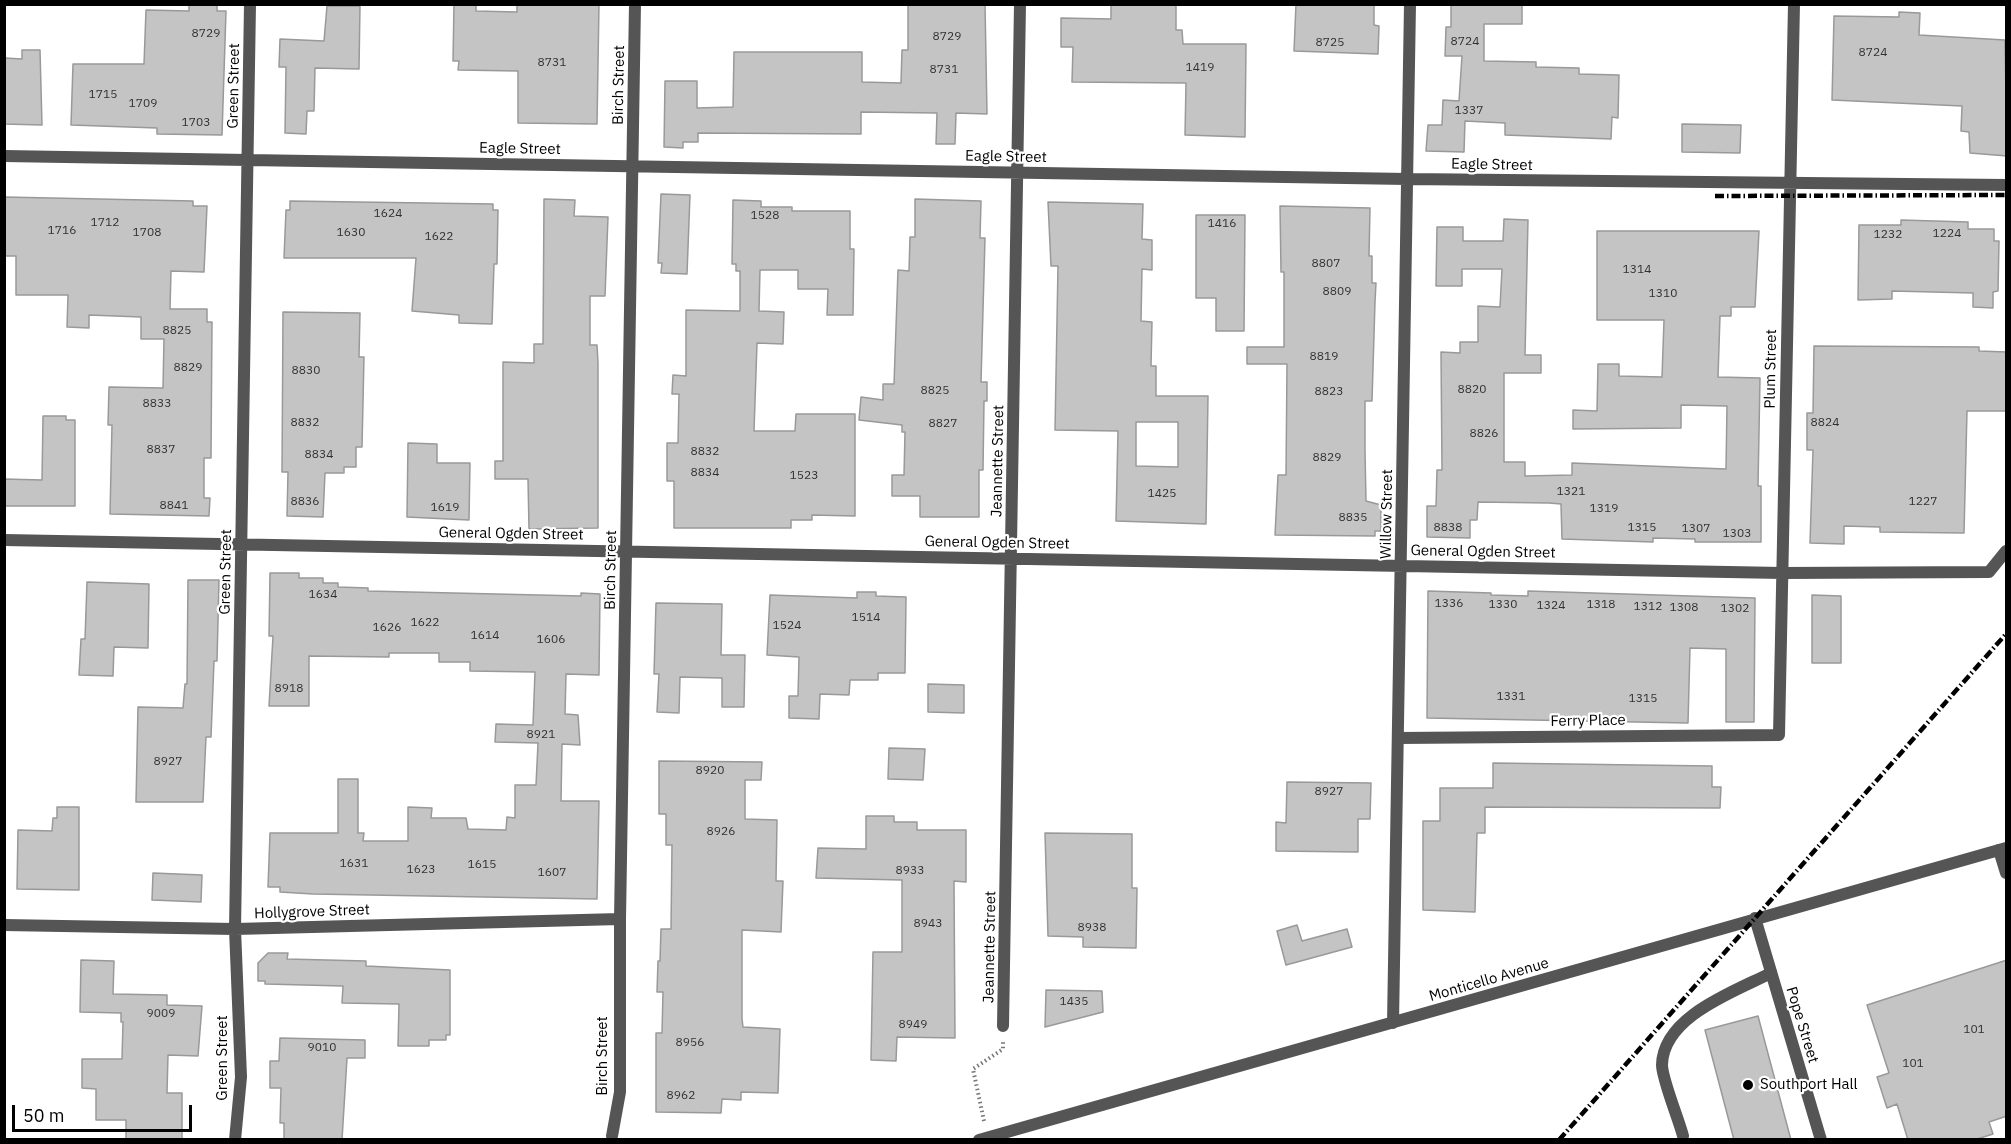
<!DOCTYPE html>
<html>
<head>
<meta charset="utf-8">
<style>
	body { margin:0 }
	#map { position:relative; width:2011px; height:1144px; overflow:hidden; background:#fff; font-family:"IBM Plex Sans",sans-serif }
	canvas { display:block }
	.frame { position:absolute; inset:0; border:6px solid #000; pointer-events:none }
	.scale { position:absolute; left:12px; top:1105px; width:180px; height:27px; box-sizing:border-box; border:3px solid #000; border-top:0; padding-left:8px; font-size:18px; line-height:21px; white-space:nowrap; color:#000; -webkit-text-stroke:4px #fff; paint-order:stroke }
</style>
</head>
<body>
<div id="map">
<canvas width="2011" height="1144"></canvas>
<div class="frame"></div>
<div class="scale">50 m</div>
</div>
<script>
const ctx = document.querySelector('canvas').getContext('2d');
ctx.lineJoin = 'round';
function fill(path, color) { ctx.fillStyle = color; ctx.fill(path, 'evenodd'); }
function stroke(path, color, width, dash) { ctx.strokeStyle = color; ctx.lineWidth = width; ctx.lineCap = dash ? 'butt' : 'round'; ctx.setLineDash(dash || []); ctx.stroke(path); }
function write(font, color, halo, rows, align = 'center') {
  ctx.font = font + ' "IBM Plex Sans",sans-serif'; ctx.lineWidth = 4.5; ctx.setLineDash([]); ctx.textBaseline = 'middle'; ctx.strokeStyle = halo; ctx.fillStyle = color; for (const [text, x, y, turn = 0] of rows) {
    ctx.save(); ctx.translate(x, y); ctx.rotate((+turn || 0) * Math.PI / 180); ctx.textAlign = isNaN(turn) ? turn : align; if (halo) ctx.strokeText(text, 0, 0); ctx.fillText(text, 0, 0); ctx.restore();
  }
}
const building = new Path2D(`
	M189 4H217V11H226L222 135 157 134V128L71 125 73 64H144L146 10 189 11Z
	M454 4H476V11L517 12V4H599L597 124 518 123V71L458 70 459 61H453Z
	M908 4H985L987 114 956 113 955 144H936L937 113 861 112V134L698 133V142H683V148L664 147 665 81H697V108L733 107 734 52H862V82L901 83 902 50H908Z
	M1111 4H1176V30H1182L1183 44H1246L1245 137 1185 135 1186 83 1072 82 1073 47H1061V18L1111 19Z
	M1296 4H1374V25L1379 26 1378 54 1294 51Z
	M1522 4V24H1484V61L1536 62V67L1579 68V74L1619 75 1618 118 1612 117 1611 139 1505 135V123L1465 121 1464 152 1426 151 1428 125H1442L1443 100 1459 101 1462 56H1445L1446 27H1451V5Z
	M327 6H360L359 69 315 68 314 111H307L306 134 285 133 286 67H279L280 39 324 41Z
	M1899 12 1920 13 1919 35 2005 40 2007 156 1970 153 1969 132 1961 131 1962 106 1832 100 1834 16 1899 17Z
	M22 50H40L42 125 4 124 5 58 22 59Z
	M1682 124 1741 125 1740 153 1682 152Z
	M661 194 690 195 687 274 661 273 662 263H658Z
	M4 197 193 201V206H207L204 272 171 271 170 309H207V322H212L211 458H204V498H210L209 516 110 514 112 425H108L109 387 163 388 164 339H141V317L89 315V328L67 327 68 295H16V256H4Z
	M544 199 575 200 574 216 608 217 605 296H590V345H597L598 363V528L529 529 528 479H495V461H503V362L534 363V344H543Z
	M915 199 981 201 980 238H985L981 382H987V401H984L983 470H979V517H920V496H892V475H904L905 432H902V425L859 420 861 397 883 400V384H894L898 270 909 271 910 237H915Z
	M733 200 761 201V207H792V211H850V249H854L853 315H827L828 289H798V270H760L759 311 784 312 783 344 757 343 754 431H795L796 414H855V516L812 515V520H791V528H674V481H667V443H678L679 394H672L673 375 686 376V310L740 311V271H736V264H732Z
	M290 201 493 204V210H498L497 264H494L492 324 459 323V315L412 311 416 258H284L286 210H290Z
	M1048 202 1143 204 1142 239 1152 240V270L1142 269 1141 321 1152 322 1151 366H1156V396H1208L1206 524 1116 521 1118 431 1055 430 1058 266H1051ZM1136 422H1178V467L1136 466Z
	M1280 206 1370 208 1369 256H1372V283H1376L1375 302 1372 401H1365V451L1366 501 1381 505V531H1375V536L1275 535 1278 475H1286L1287 364H1247V347H1284V272H1281Z
	M1196 215H1245L1244 331H1216V298H1196Z
	M1504 219 1528 220 1525 355H1541V373H1504V462H1525V476L1572 475V463L1726 469 1727 406 1681 405V428L1573 429V410L1597 411 1598 364H1619V376L1662 377 1664 320H1597V231H1759L1755 307H1731V316H1720L1718 377 1760 378 1758 486H1761V542H1695V539L1653 538V542L1562 539 1561 504 1549 503 1478 502 1477 520H1470V538L1427 537V506H1436L1437 470H1442L1441 352 1460 353V342H1478V306L1500 307 1502 269H1462V286H1436L1437 227H1463V241H1503Z
	M1901 220 1968 222V229H1994V241H1999L1998 291 1993 292V308L1973 307V293L1892 291V299L1858 300 1859 225H1901Z
	M283 312 360 313 359 357H364L362 447H356V467H344V473H325L323 517 287 516 288 472H282Z
	M1814 346 1979 347V351L2007 352V411H1967L1964 533 1880 532V527L1844 526V544L1810 543 1813 450H1807V413H1813Z
	M43 416H66V420H75V506H4V479L42 480Z
	M408 443 437 444V463H470L469 520 407 517Z
	M270 573H299V578H323V583H338V587L368 588V591L581 596V593L600 594 599 675 566 674 565 714 578 715 580 745 562 744 561 801H599L597 899 313 894 280 892V887H268L270 833H338V779H358V833H364L363 841H408V807L432 808 431 818H466L468 829 506 830 507 817 515 818V785H536L538 743 495 742 496 724 533 725 535 672 470 671V662H439V653H389V657L309 656V706H269L273 636H269Z
	M188 580H219L217 661H214L211 737H206L203 802H136L138 707 183 708 185 684H187Z
	M87 582 149 584 148 648 114 647 113 676 79 675 81 639H85Z
	M1428 591 1491 593V595L1528 596V591L1755 598 1754 722H1726V649L1690 648 1688 723 1427 718Z
	M857 592H876V596L906 597 905 673H878V680H850L849 695 820 694 819 719 789 718V696H798L799 657 767 655 770 595 857 598Z
	M1812 595 1841 596V663H1812Z
	M656 603 722 604 721 655H745L744 707H722V678L680 677 679 713 657 712 659 674H654Z
	M928 684 964 685V713L928 712Z
	M889 748 925 749 923 780 888 779Z
	M659 761 762 762 761 780H745V819L777 820 776 881H783L781 932 742 930V1019L743 1027 780 1029 778 1093 741 1092V1100L722 1099 721 1113 656 1112V1033H662L663 992H657L658 961H660L661 929H671L672 845H666V814H659Z
	M1493 763 1712 766V787H1721L1720 808 1485 807V833H1477L1475 912 1423 910V821H1440V788H1493Z
	M1287 782 1371 783 1370 819H1358V852L1276 851V822L1286 823Z
	M57 807H79V890L17 889 18 830 52 831 53 818H57Z
	M866 816H894V822H917V830H966V882L954 881 955 1038 897 1037 896 1061 871 1060 873 952H902V880L816 878 818 848 866 849Z
	M1045 833 1132 834V888H1137L1136 948 1083 947V937L1048 936Z
	M153 873 202 875 201 902 152 900Z
	M1297 925 1302 941 1347 929 1352 947 1286 965 1277 931Z
	M268 953H288L287 959 366 961V966L450 970V1035H446V1040H429V1046H398L399 1004 342 1003 343 986 265 984V981H258V963Z
	M81 960 114 961 113 994 167 995V1005L202 1006 198 1056 168 1055 167 1093H182V1140H126V1120H96V1089L82 1088V1059H122L123 1022H121V1013L80 1012Z
	M2007 960V1116L1989 1122 1993 1134 1974 1140H1908L1897 1104 1887 1108 1877 1077 1889 1073 1867 1005Z
	M1046 990 1102 991 1103 1012 1045 1027Z
	M1758 1016 1791 1140H1734L1705 1030Z
	M280 1038 365 1040V1058H347L342 1140H284V1123H280L281 1088H270V1061H279Z`);
fill(building, '#c4c4c4');
stroke(building, '#999', 1.5);
stroke(new Path2D(`
	M984 1121 973 1069 1003 1049V1041`), '#777', 4, [1.5, 3]);
stroke(new Path2D(`
	M1999 850 2006 873
	M1683 1136C1679 1120 1662 1079 1662 1065 1663 1016 1736 991 1771 973`), '#555', 12);
stroke(new Path2D(`
	M4 156 1407 179 2006 185
	M4 540 1782 573 1989 572 2006 551
	M1398 738 1779 735 1794 4
	M1755 918 1821 1140
	M4 925 235 929 620 919
	M1393 1023 1410 4
	M1003 1026 1020 4
	M612 1136 620 1092V919L635 4
	M235 1140 241 1077 235 929 250 4
	M979 1140 2006 848`), '#555', 12);
stroke(new Path2D(`
	M1715 196 2006 195
	M1559 1140 2006 634`), '#000', 4.5, [9, 3, 1.5, 3]);
for (const [x, y, r, color] of [
	[1748,1085,6,"#000"]
]) { const dot = new Path2D(); dot.arc(x, y, r, 0, 2 * Math.PI); ctx.fillStyle = color; ctx.fill(dot); stroke(dot, '#fff', 2); }
write('12px', '#313131', null, [
	["8729",206,34],
	["8729",947,37],
	["8724",1465,42],
	["8725",1330,43],
	["8724",1873,53],
	["8731",552,63],
	["1419",1200,68],
	["8731",944,70],
	["1715",103,95],
	["1709",143,104],
	["1337",1469,111],
	["1703",196,123],
	["1624",388,214],
	["1528",765,216],
	["1712",105,223],
	["1416",1222,224],
	["1716",62,231],
	["1708",147,233],
	["1630",351,233],
	["1224",1947,234],
	["1232",1888,235],
	["1622",439,237],
	["8807",1326,264],
	["1314",1637,270],
	["8809",1337,292],
	["1310",1663,294],
	["8825",177,331],
	["8819",1324,357],
	["8829",188,368],
	["8830",306,371],
	["8820",1472,390],
	["8825",935,391],
	["8823",1329,392],
	["8833",157,404],
	["8832",305,423],
	["8824",1825,423],
	["8827",943,424],
	["8826",1484,434],
	["8837",161,450],
	["8832",705,452],
	["8834",319,455],
	["8829",1327,458],
	["8834",705,473],
	["1523",804,476],
	["1321",1571,492],
	["1425",1162,494],
	["8836",305,502],
	["1227",1923,502],
	["8841",174,506],
	["1619",445,508],
	["1319",1604,509],
	["8835",1353,518],
	["8838",1448,528],
	["1315",1642,528],
	["1307",1696,529],
	["1303",1737,534],
	["1634",323,595],
	["1336",1449,604],
	["1330",1503,605],
	["1318",1601,605],
	["1324",1551,606],
	["1312",1648,607],
	["1308",1684,608],
	["1302",1735,609],
	["1514",866,618],
	["1622",425,623],
	["1524",787,626],
	["1626",387,628],
	["1614",485,636],
	["1606",551,640],
	["8918",289,689],
	["1331",1511,697],
	["1315",1643,699],
	["8921",541,735],
	["8927",168,762],
	["8920",710,771],
	["8927",1329,792],
	["8926",721,832],
	["1631",354,864],
	["1615",482,865],
	["1623",421,870],
	["8933",910,871],
	["1607",552,873],
	["8943",928,924],
	["8938",1092,928],
	["1435",1074,1002],
	["9009",161,1014],
	["8949",913,1025],
	["101",1974,1030],
	["8956",690,1043],
	["9010",322,1048],
	["101",1913,1064],
	["8962",681,1096]
]);
write('15px', '#000', '#fff', [
	["Birch Street",619,85,-89],
	["Green Street",234,86,-89],
	["Eagle Street",520,149,1],
	["Eagle Street",1006,157,1],
	["Eagle Street",1492,165,1],
	["Plum Street",1771,369,-89],
	["Jeannette Street",998,461,-89],
	["Willow Street",1387,514,-89],
	["General Ogden Street",511,534,1],
	["General Ogden Street",997,543,1],
	["General Ogden Street",1483,552,1],
	["Birch Street",611,570,-89],
	["Green Street",226,572,-89],
	["Ferry Place",1588,721,-1],
	["Hollygrove Street",312,912,-2],
	["Jeannette Street",990,947,-89],
	["Monticello Avenue",1489,980,-16],
	["Pope Street",1802,1025,73],
	["Birch Street",603,1056,-90],
	["Green Street",223,1058,-90]
]);
write('15px', '#000', '#fff', [
	["Southport Hall",1760,1085]
], 'left');
</script>
</body>
</html>
